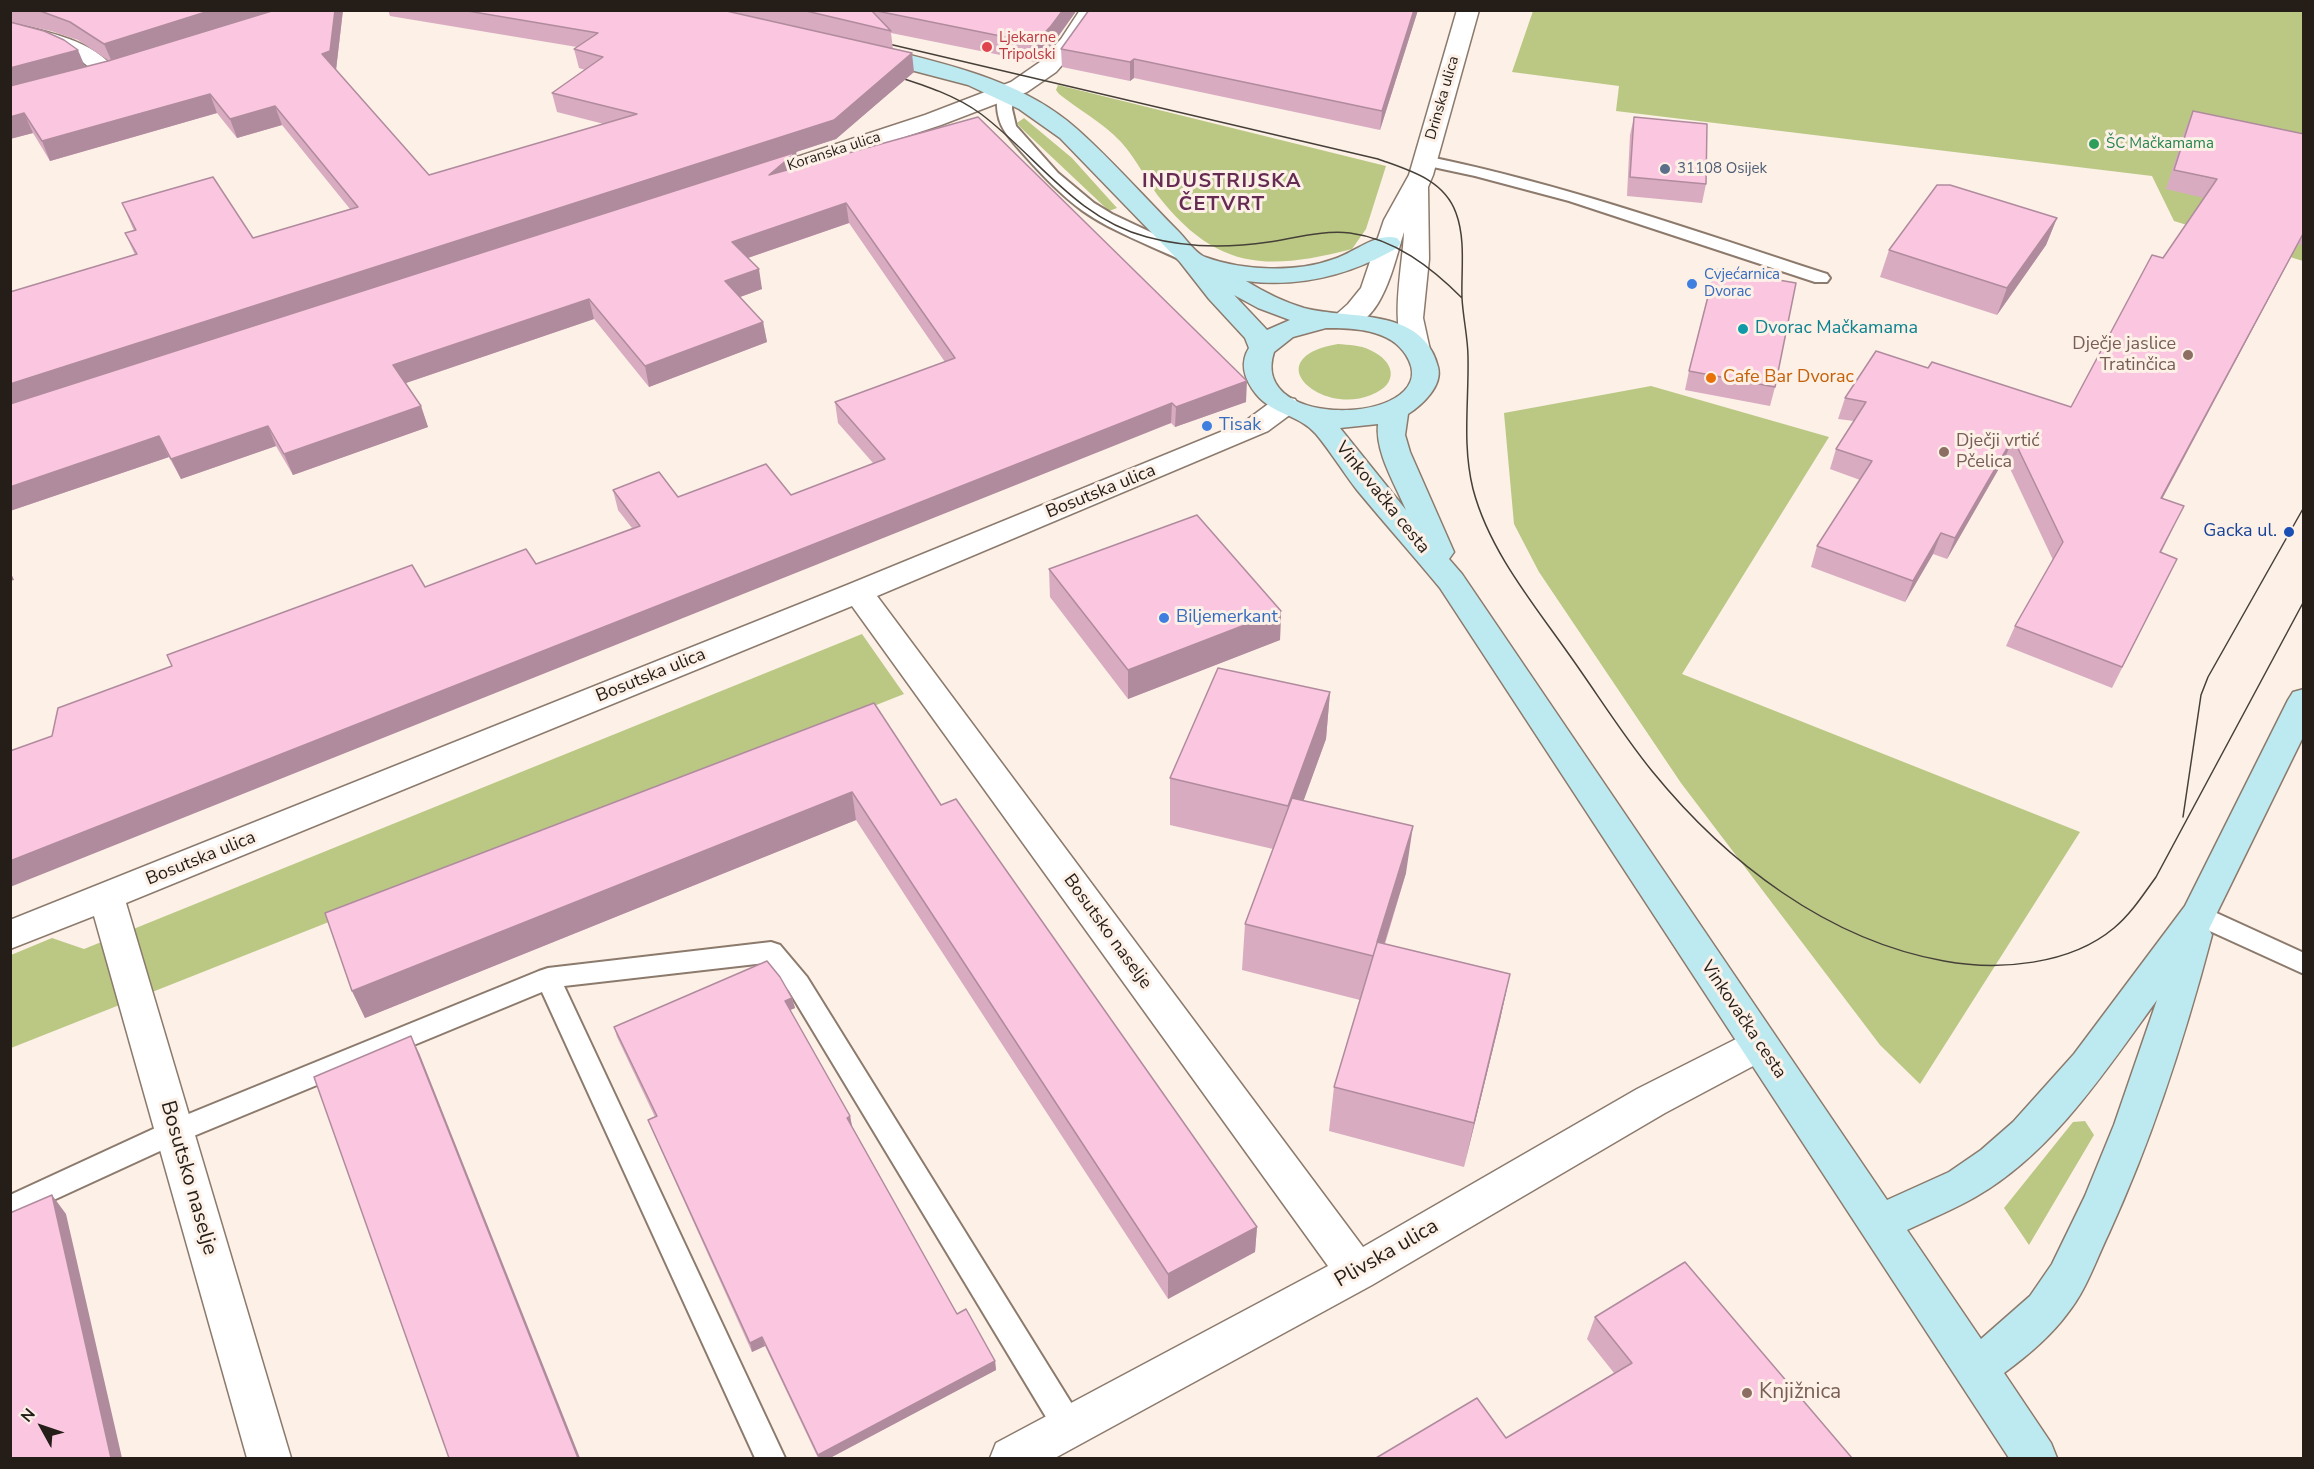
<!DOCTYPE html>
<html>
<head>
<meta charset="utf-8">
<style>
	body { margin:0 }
	#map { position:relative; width:2314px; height:1469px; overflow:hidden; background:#fcf0e7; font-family:"Nunito Sans",sans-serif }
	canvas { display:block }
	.frame { position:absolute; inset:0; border:12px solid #251e18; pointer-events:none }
	.north { position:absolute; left:12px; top:1397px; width:60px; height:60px; -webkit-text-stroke:4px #fcf0e7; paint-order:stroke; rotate:310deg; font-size:16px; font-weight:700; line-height:24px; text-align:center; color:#251e18 }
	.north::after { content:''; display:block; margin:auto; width:21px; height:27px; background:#251e18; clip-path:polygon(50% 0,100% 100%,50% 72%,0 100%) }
</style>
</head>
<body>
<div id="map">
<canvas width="2314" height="1469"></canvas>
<div class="frame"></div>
<div class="north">N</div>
</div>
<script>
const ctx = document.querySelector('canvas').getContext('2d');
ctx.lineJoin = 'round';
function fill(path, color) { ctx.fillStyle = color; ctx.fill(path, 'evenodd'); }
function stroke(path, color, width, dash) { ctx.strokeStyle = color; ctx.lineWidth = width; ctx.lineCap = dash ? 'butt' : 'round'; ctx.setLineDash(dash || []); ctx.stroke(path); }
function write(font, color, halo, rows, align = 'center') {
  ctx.font = font + ' "Nunito Sans",sans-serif'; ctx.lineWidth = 6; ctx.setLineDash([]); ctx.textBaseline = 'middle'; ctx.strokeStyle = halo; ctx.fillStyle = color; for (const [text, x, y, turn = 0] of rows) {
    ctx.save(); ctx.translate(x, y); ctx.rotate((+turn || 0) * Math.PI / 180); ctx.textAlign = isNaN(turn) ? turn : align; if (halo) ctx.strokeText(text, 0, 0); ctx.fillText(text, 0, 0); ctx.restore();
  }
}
fill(new Path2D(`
	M1533 11H2303V261L2174 221 2152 176 1616 111 1619 86 1512 72Z
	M1058 85 1386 166 1366 229 1352 249C1270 270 1220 271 1163 202 1147 183 1137 159 1121 142 1102 122 1079 110 1059 94L1056 90Z
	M1024 118 1072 158 1117 208 1109 211 1020 127 1017 123Z
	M1338 344C1349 345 1360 345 1370 350 1395 361 1400 384 1371 395 1320 416 1256 358 1338 344Z
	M1651 386 1829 437 1682 674 2080 832 1920 1084 1880 1045 1681 783 1539 572 1514 524 1504 413Z
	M862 634 904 694 11 1048V955L52 938 84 949Z
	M2085 1121 2094 1135 2029 1245 2004 1208 2073 1122Z`), '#bac884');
const lane = new Path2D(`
	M1005 88 1013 93 1012 109 1016 126 1058 173 1094 203 1112 214 1195 253 1198 257 1195 261H1183C1150 245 1113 232 1083 211 1062 196 1043 176 1026 157 1006 134 995 126 997 93Z
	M1425 156C1563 184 1694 231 1827 274L1830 278 1827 282H1815L1569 201 1475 176 1419 164 1417 161 1419 158Z
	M2199 905 2304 953V974L2190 922 2187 915 2190 908Z
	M771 942 780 945 807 977 1080 1417 1084 1427 1080 1437 1069 1442 1058 1437 789 991 765 963 564 986 785 1458H755L542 992 184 1140 10 1220V1195L164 1124 539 971 548 968Z`);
const street = new Path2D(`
	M1080 10H1101L1077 48 1056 72 1027 92 941 125 764 183 756 185 748 183 744 178 748 173 925 115 1011 82 1040 62 1061 39Z
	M1457 10H1479L1433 175 1428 187 1429 259 1423 318 1430 350 1426 356 1417 358 1408 356C1388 327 1403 266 1404 232 1394 262 1381 337 1334 326L1330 320 1348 304 1361 288 1384 220 1409 175Z
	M10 23C47 32 95 40 118 73L115 78C96 82 93 67 79 60 57 48 34 42 10 36Z
	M1285 397 1295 399 1299 405 1295 411 1268 431 877 596 1363 1247 1637 1089 1746 1034 1759 1029 1772 1034 1778 1045 1772 1056 1665 1113 1372 1285 1055 1458H990L996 1443 1328 1266 852 606 126 903 291 1458H247L94 916 10 949V920L847 585 1223 431 1248 419 1275 399Z`);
const secondary = new Path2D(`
	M869 45C941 63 1020 78 1077 129 1113 161 1145 198 1179 232 1186 239 1196 254 1205 257 1243 271 1296 273 1334 259 1354 253 1376 232 1397 238L1401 243 1397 248C1350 275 1300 288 1246 281 1264 292 1284 302 1304 308 1348 320 1423 306 1438 367 1443 386 1422 405 1408 414L1405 435 1410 452 1454 552 1449 559 1462 574 1887 1200 1949 1172 1981 1150 2013 1122 2074 1054 2185 906 2288 700 2293 692 2304 689V735L2209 929 2212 935C2185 1037 2153 1137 2109 1233 2096 1260 2086 1291 2067 1314 2050 1337 2027 1356 2004 1373L2051 1443 2057 1458H2009L1440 588C1413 555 1384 523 1357 490 1343 472 1331 452 1316 434 1300 415 1273 415 1256 394 1245 380 1239 364 1249 348L1245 338 1209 299 1180 262 1060 138 1019 109 968 85 861 57 858 52 861 47ZM1234 295 1258 308 1290 320 1267 330ZM1326 328C1353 328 1390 329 1406 355 1449 423 1247 435 1274 352L1293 337ZM1378 424C1375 452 1395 484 1406 510L1340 428ZM2157 1000 2114 1125 2085 1196 2052 1264 2030 1296 1981 1339 1907 1230C1930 1219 1955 1209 1977 1196 2052 1153 2107 1069 2157 1000Z`);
stroke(lane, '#8c7a6c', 4);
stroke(street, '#8c7a6c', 3);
stroke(secondary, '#8c7a6c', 3);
fill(lane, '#fff');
fill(street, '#fff');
fill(secondary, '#bdeaf1');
stroke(new Path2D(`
	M876 41 1378 159C1408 170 1444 179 1456 213 1466 240 1461 271 1462 298 1463 318 1468 338 1468 357 1469 401 1462 445 1473 489 1489 550 1532 602 1568 653 1596 692 1622 734 1652 771 1726 862 1827 940 1944 961 1999 971 2070 965 2114 928 2131 914 2143 895 2156 877L2304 601
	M889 74C920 84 954 94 981 114 1037 156 1075 218 1147 237 1187 248 1228 248 1269 242 1295 238 1323 230 1350 233 1395 239 1431 267 1462 298
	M2183 817 2201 695 2208 677 2304 507`), '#474039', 1.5);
fill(new Path2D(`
	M10 10H343L336 70 429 175 604 124 557 112 552 93 585 70 579 68 574 49 577 47 390 16 388 10H1077L1052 45 1035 62 891 33 893 49 914 72 836 139 796 152 798 167 1246 402 1175 427 1171 423 52 736 425 587 536 564 632 528 618 510 613 490 678 497 791 495 873 463 838 423 835 402 945 362 849 223 748 258 762 289 740 297 763 322 767 342 649 387 594 319 406 383 421 406 428 427 293 475 276 446 181 479 169 457 10 511 135 255 125 233 134 231 122 203 253 238 350 209 282 125 237 138 217 113 50 161 33 133 10 139V22L85 67 109 61 78 40 51 31 10 22Z
	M1418 10 1380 130 1134 78 1130 81 1062 67 1061 49Z
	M2193 111 2304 134V246L2298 244 2162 498 2174 526 2161 553 2177 559 2112 688 2006 646 2015 626 2053 560 2005 458 1947 559 1933 554 1905 602 1811 567 1817 546 1860 480 1830 469 1836 449 1854 421 1838 419 1845 398 1928 368 2071 407 2163 258 2204 198 2166 189 2185 130Z
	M1634 117 1706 184 1702 203 1627 196 1630 135Z
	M2057 218 2046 245 1997 315 1880 277 1889 250Z
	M1689 371 1775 387 1770 406 1685 390Z
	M1049 569 1281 611 1280 640 1128 699 1050 597Z
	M1330 692 1326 739 1303 801 1406 873 1385 944 1510 974 1500 1020 1464 1167 1329 1131 1334 1087 1360 1000 1242 970 1245 924 1273 849 1170 825V778Z
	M874 703 941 805 1257 1227 1255 1252 1168 1299 856 820 365 1018 352 991Z
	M792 998 795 1008 790 1010 850 1116 852 1126 957 1314 995 1361 996 1370 830 1458H818L765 1346 752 1352 652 1130 648 1120 655 1117 617 1037 614 1027Z
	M1595 1317 1852 1458 1506 1438 1614 1373 1587 1339Z`), '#d8abc1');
fill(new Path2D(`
	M212 10H279L112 62 104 44Z
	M335 10H343L336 70 322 54Z
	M1063 10H1077L1052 45 1035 62V43Z
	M1414 10H1418L1380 130 1382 111Z
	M78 50 86 69 10 90V68Z
	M912 53 914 72 836 139 796 152 799 172 10 407V384Z
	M1134 59V78L1130 81V62Z
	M210 94 217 113 50 161 42 141Z
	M275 106 282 125 237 138 230 119Z
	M24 113 33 133 10 139V117Z
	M846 203 849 223 736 262 732 242Z
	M2057 218 2046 245 1997 315 2007 288Z
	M2304 232 2298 244 2152 518 2161 498Z
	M759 269 762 289 729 301 725 281Z
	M589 299 594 319 400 385 393 365Z
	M763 322 767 342 649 387 645 366Z
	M1247 381 1246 402 1175 427 1176 407Z
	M1172 403 1171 423 10 887V861Z
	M421 406 428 427 293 475 284 454Z
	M268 426 276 446 181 479 171 459Z
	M159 436 169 457 10 511V487Z
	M2013 438 2005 458 1947 559 1955 538Z
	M1941 533 1933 554 1905 602 1913 581Z
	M10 571 14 580 10 581Z
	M1281 611 1280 640 1128 699V670Z
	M1330 692 1326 739 1285 852 1288 806Z
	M852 792 856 820 365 1018 352 991Z
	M1413 826 1406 873 1371 987 1377 942Z
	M1510 974 1500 1020 1464 1167 1474 1123Z
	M792 998 795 1008 788 1011 785 1001Z
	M411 1036 420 1055 580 1458H578Z
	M850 1116 852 1126 847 1118Z
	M52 1195 66 1214 122 1458H111Z
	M1257 1227 1255 1252 1168 1299V1274Z
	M762 1337 765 1346 752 1352 750 1343Z
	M995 1361 996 1370 830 1458H819L818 1455Z`), '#b08b9d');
const building = new Path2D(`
	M36 10H212L104 44 70 22 43 12Z
	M275 10H335L330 51 322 54 429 175 637 114 552 93 603 57 574 49 598 33 462 10H722L912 53 834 120 10 384V292L137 254 125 233 136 230 122 203 213 177 253 238 358 207 275 106 230 119 210 94 42 141 24 113 10 117V86L108 61Z
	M802 10H871L891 31Z
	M872 10H1063L1051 26 1035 43Z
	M1089 10H1414L1382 111 1134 59 1130 62 1061 49Z
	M10 22 44 31 64 40 78 50 10 68Z
	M2193 111 2304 134V232L2161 498 2184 506 2160 552 2177 559 2122 667 2015 626 2063 542 2013 438 1955 538 1941 533 1913 581 1817 546 1872 461 1836 449 1866 402 1845 398 1876 351 1928 368 1932 362 2071 407 2152 255 2163 258 2217 179 2174 170Z
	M978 117 1247 381 1176 407 1172 403 10 861V751L52 736 58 708 172 666 167 655 412 565 425 587 526 549 536 564 640 526 613 490 659 472 678 497 766 464 791 495 885 459 835 402 955 358 846 203 732 242 759 269 725 281 763 322 645 366 589 299 393 365 421 406 284 454 268 426 171 459 159 436 10 487V404L796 152 769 175Z
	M1634 117 1707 124 1706 184 1630 177Z
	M1937 185H1950L2057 218 2007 288 1889 250Z
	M1715 269 1796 283 1775 387 1689 371Z
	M1197 515 1281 611 1128 670 1049 569Z
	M1218 668 1330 692 1288 806 1170 778Z
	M874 703 941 805 956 799 1257 1227 1168 1274 852 792 352 991 325 913Z
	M1292 798 1413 826 1377 942 1510 974 1474 1123 1334 1087 1377 943 1373 956 1245 924Z
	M767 961 780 977 792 998 785 1001 850 1116 847 1118 957 1314 966 1309 995 1361 818 1455 762 1337 750 1343 648 1120 657 1116 614 1027Z
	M411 1036 578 1458H449L314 1077Z
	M52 1195 111 1458H10V1213Z
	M1685 1262 1852 1458H1376L1477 1398 1506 1438 1632 1363 1595 1317Z`);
fill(building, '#fbc7e0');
stroke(building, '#b08b9d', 1.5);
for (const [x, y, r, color] of [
	[987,47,6,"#e0444e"],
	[2094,144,6,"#2e9e5b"],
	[1665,169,6,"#5c6f8a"],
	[1692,284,6,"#3f7fe0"],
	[1743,329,6,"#0f9aa8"],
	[2188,355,6,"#8d6e63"],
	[1711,378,6,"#e8710a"],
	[1207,426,6,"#3f7fe0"],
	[1944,452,6,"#8d6e63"],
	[2289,532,6,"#1a4fb4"],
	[1164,618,6,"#3f7fe0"],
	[1747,1393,6,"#8d6e63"]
]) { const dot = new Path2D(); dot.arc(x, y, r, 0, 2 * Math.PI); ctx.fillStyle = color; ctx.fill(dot); stroke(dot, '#fcf0e7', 2); }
write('15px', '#be3a42', '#fcf0e7', [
	["Ljekarne",999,38],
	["Tripolski",999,55]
], 'left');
write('15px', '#251e18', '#fcf0e7', [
	["Drinska ulica",1443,98,-74],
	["Koranska ulica",834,152,-18]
]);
write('15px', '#27864d', '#fcf0e7', [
	["ŠC Mačkamama",2106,144]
], 'left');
write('15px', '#4e5e75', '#fcf0e7', [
	["31108 Osijek",1677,169]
], 'left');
write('15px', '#366cbe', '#fcf0e7', [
	["Cvjećarnica",1704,275],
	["Dvorac",1704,292]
], 'left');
write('18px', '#0d838f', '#fcf0e7', [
	["Dvorac Mačkamama",1755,329]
], 'left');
write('18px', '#785e54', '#fcf0e7', [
	["Dječje jaslice",2176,345],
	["Tratinčica",2176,366],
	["Dječji vrtić",1956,442,"left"],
	["Pčelica",1956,463,"left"]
], 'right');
write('18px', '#c56008', '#fcf0e7', [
	["Cafe Bar Dvorac",1723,378]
], 'left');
write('18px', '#366cbe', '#fcf0e7', [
	["Tisak",1219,426],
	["Biljemerkant",1176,618]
], 'left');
write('18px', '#251e18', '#fcf0e7', [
	["Bosutska ulica",1101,492,-22],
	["Vinkovačka cesta",1382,498,51],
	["Bosutska ulica",651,676,-22],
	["Bosutska ulica",201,859,-22],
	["Bosutsko naselje",1107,932,54],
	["Vinkovačka cesta",1743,1020,56]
]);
write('18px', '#164399', '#fcf0e7', [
	["Gacka ul.",2277,532]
], 'right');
ctx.letterSpacing = '1.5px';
write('bold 20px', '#662b53', '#fcf0e7', [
	["INDUSTRIJSKA",1222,182],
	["ČETVRT",1222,205]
]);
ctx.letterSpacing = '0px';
write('21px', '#251e18', '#fcf0e7', [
	["Bosutsko naselje",188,1178,74],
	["Plivska ulica",1387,1254,-30]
]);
write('21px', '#785e54', '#fcf0e7', [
	["Knjižnica",1759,1393]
], 'left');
</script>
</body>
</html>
